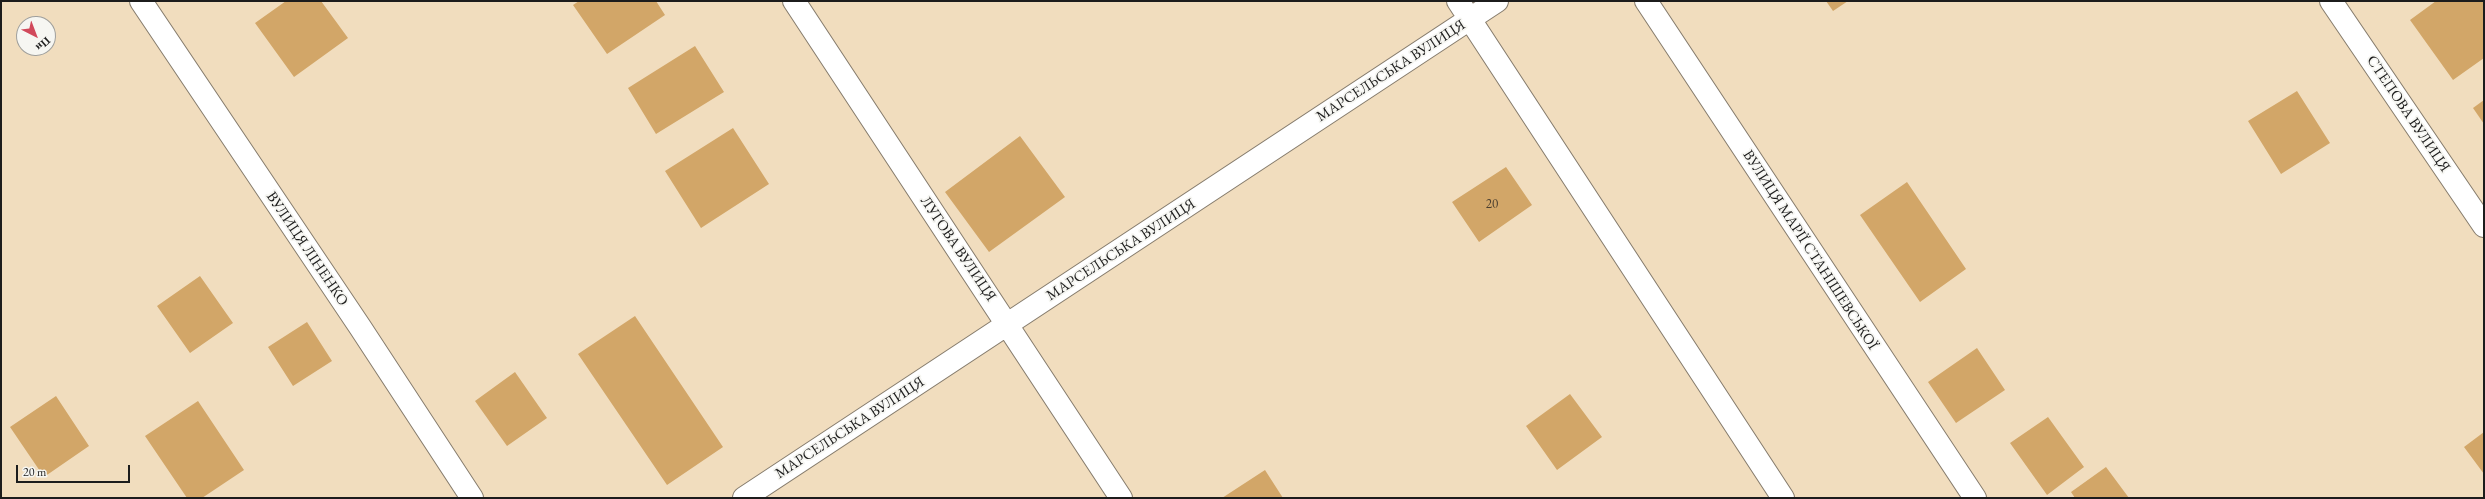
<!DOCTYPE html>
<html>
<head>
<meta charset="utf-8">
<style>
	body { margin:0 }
	#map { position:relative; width:2485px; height:499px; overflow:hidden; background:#f1ddbe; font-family:"EB Garamond",serif }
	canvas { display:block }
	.frame { position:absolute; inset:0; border:2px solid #1c1c1c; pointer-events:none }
	.north { position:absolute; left:16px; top:16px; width:40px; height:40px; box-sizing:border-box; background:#f6f6f2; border:1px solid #9f9f9c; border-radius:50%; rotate:138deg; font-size:11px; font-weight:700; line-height:16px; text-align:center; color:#1c1c1c }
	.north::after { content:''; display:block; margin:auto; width:14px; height:18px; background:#d1495b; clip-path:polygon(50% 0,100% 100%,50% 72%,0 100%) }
	.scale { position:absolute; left:16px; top:465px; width:114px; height:18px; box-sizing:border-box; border:2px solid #1c1c1c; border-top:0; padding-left:5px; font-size:12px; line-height:14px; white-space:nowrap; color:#1c1c1c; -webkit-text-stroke:3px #f6f6f2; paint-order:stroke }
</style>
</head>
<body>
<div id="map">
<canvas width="2485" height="499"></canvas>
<div class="frame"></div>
<div class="north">Пн</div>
<div class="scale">20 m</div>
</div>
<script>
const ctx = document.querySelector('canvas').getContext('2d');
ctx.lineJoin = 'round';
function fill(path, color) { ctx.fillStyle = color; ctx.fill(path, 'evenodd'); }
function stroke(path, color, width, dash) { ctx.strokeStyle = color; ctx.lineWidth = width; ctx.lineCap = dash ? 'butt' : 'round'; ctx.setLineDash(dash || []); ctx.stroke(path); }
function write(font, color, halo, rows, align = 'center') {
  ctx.font = font + ' "EB Garamond",serif'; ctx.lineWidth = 3.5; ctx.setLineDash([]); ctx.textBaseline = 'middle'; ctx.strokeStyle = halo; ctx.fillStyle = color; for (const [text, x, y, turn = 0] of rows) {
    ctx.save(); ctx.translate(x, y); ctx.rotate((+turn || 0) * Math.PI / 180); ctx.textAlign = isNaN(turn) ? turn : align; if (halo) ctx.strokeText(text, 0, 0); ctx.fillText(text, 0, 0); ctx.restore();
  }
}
fill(new Path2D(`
	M286 1H321L348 38 294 77 255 23Z
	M579 1H656L665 15 607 54 573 5Z
	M1826 1H1848L1833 11Z
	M2436 1H2484V58L2453 80 2410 20Z
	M695 46 724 92 656 134 628 88Z
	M2297 91 2330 143 2281 174 2248 121Z
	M2484 100V124L2473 108Z
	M733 128 769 184 701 228 665 171Z
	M1020 136 1065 197 989 252 945 192Z
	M1506 167 1532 205 1479 242 1452 202Z
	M1907 182 1966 269 1920 302 1860 215Z
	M200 276 233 323 190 353 157 306Z
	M635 316 723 447 667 485 578 354Z
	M307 322 332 361 293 386 268 347Z
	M1977 348 2005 390 1956 423 1928 382Z
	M515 372 547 418 507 446 475 401Z
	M1570 394 1602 437 1557 470 1526 426Z
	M56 396 89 446 44 477 10 427Z
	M198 401 244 470 202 498H187L145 436Z
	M2048 417 2084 467 2047 495 2010 443Z
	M2484 432V474L2464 447Z
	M2106 467 2129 498H2075L2071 492Z
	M1265 470 1283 498H1222Z`), '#d2a668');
const street = new Path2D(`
	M141 1 360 327 472 498
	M794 1 1121 498
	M1458 1 1783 498
	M1646 1 1975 498
	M2331 1 2484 226
	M744 498 1497 1`);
stroke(street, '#867c6d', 24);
stroke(street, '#fff', 22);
write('13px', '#4a3e2f', null, [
	["20",1492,204]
]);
write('15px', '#1c1c1c', '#f6f6f2', [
	["МАРСЕЛЬСЬКА ВУЛИЦЯ",1391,71,-33],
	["СТЕПОВА ВУЛИЦЯ",2408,114,56],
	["ВУЛИЦЯ ЛІНЕНКО",307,249,56],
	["ЛУГОВА ВУЛИЦЯ",958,249,56],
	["МАРСЕЛЬСЬКА ВУЛИЦЯ",1121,250,-33],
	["ВУЛИЦЯ МАРІЇ СТАНІШЕВСЬКОЇ",1810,250,57],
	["МАРСЕЛЬСЬКА ВУЛИЦЯ",850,428,-33]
]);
</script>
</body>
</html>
